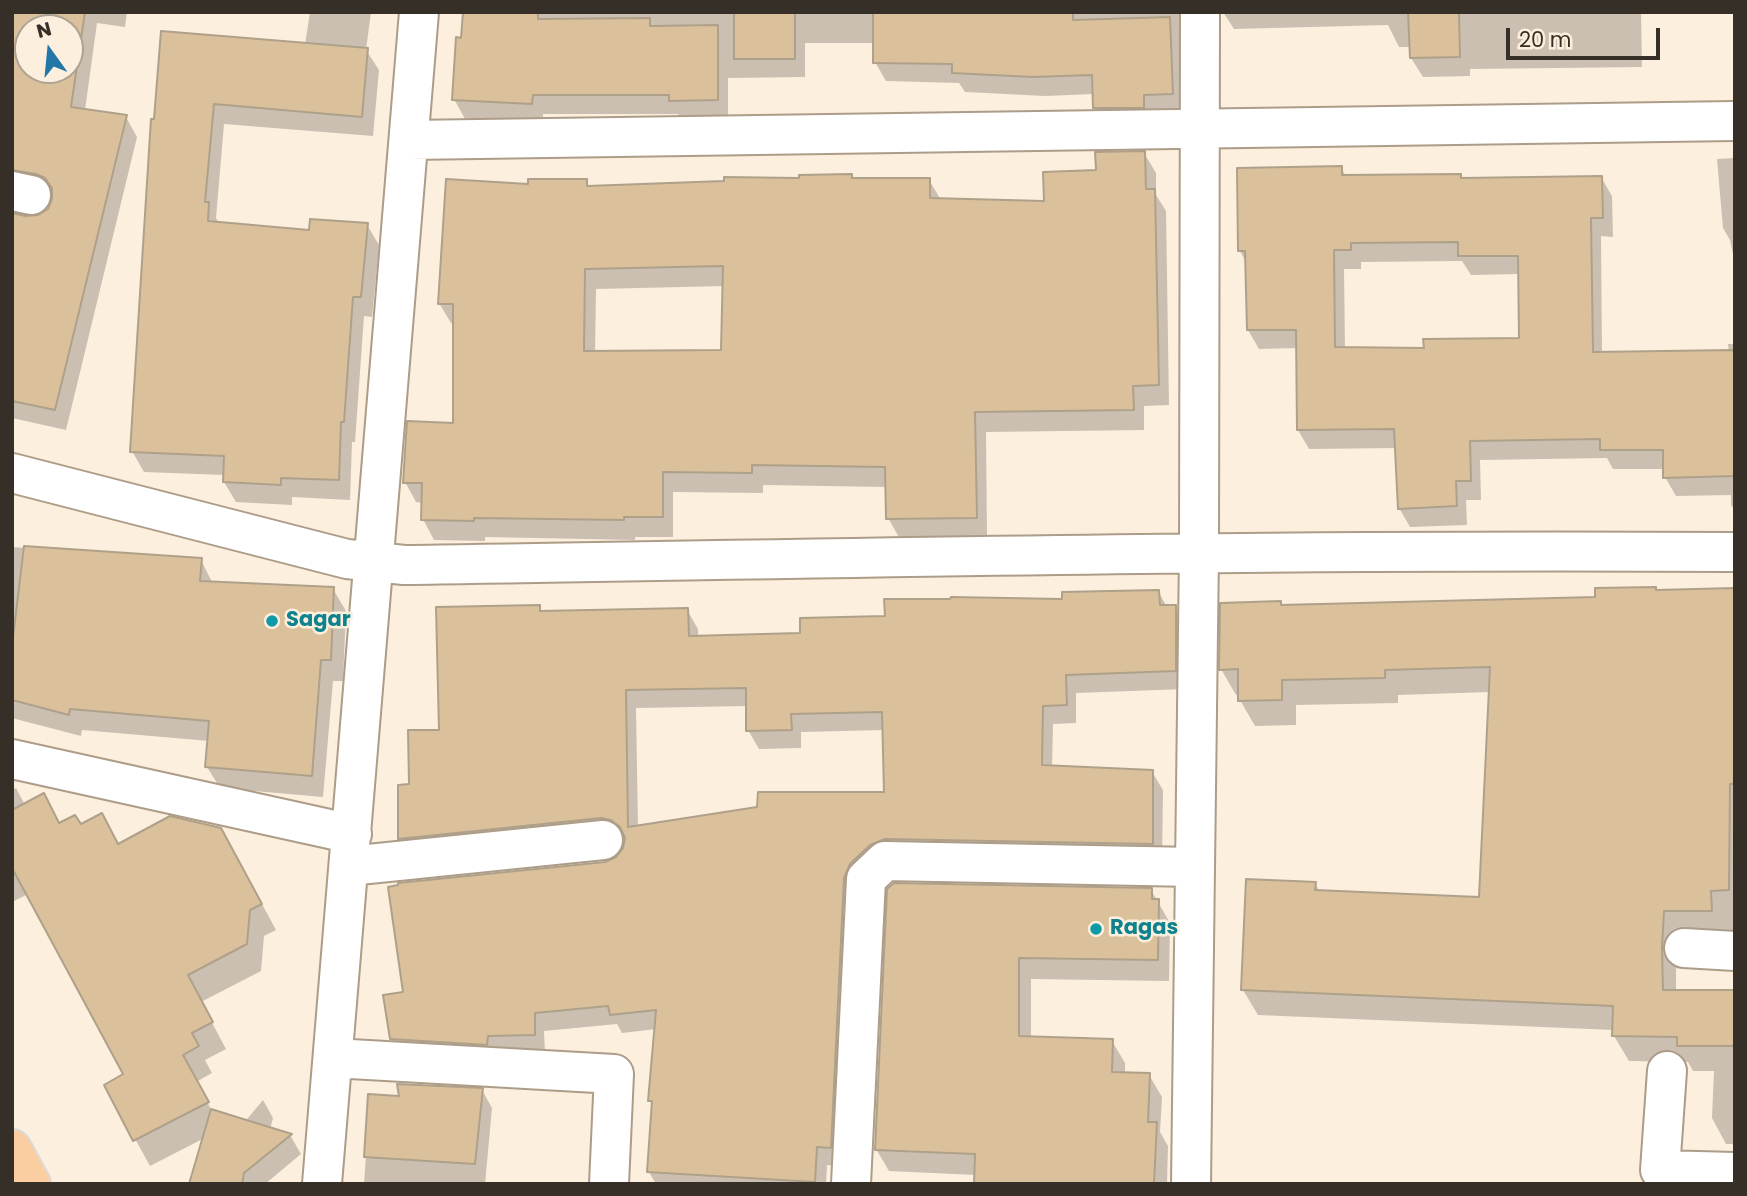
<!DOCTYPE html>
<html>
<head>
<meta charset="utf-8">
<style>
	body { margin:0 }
	#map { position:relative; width:1747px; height:1196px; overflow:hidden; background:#fdefdd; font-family:Poppins,sans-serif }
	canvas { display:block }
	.frame { position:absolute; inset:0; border:14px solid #362f27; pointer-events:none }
	.north { position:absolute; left:14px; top:14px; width:70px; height:70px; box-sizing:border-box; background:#fdefdd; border:2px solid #ada294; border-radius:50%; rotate:345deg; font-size:19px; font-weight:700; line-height:28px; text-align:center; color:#362f27 }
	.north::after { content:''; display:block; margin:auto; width:24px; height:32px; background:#2277a7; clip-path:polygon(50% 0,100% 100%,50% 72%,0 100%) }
	.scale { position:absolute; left:1506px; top:28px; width:154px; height:32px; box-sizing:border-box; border:4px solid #362f27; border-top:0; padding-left:9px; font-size:21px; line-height:24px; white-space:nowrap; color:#362f27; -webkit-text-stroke:5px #fdefdd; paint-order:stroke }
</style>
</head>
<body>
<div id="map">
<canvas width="1747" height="1196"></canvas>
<div class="frame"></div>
<div class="north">N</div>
<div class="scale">20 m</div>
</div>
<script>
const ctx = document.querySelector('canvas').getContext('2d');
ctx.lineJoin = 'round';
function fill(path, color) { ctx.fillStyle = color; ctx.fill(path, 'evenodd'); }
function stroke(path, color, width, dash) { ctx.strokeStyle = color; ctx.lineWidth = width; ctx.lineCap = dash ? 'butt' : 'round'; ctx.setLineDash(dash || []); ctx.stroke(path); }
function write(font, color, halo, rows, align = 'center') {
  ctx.font = font + ' Poppins,sans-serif'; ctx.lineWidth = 5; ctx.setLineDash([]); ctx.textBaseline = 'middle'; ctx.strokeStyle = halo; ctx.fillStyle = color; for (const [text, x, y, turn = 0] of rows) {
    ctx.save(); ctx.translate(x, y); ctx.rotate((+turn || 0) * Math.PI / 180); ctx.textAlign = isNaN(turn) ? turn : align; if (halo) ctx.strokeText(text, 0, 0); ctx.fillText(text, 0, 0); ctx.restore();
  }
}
fill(new Path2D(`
	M12 12H127L125 27 97 23 85 110 126 117 137 137 66 430 12 418V215L38 218 49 210 54 196 49 194H12ZM28 28H70V70H28Z
	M310 12H371L366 50 379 70 373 136 224 124 216 218 219 224 311 232 367 225 379 245 372 317 364 316 355 442H352L350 500 292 497V505L236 502 224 482 225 475 144 472 132 451 153 121 305 45Z
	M465 12H1201L1189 30H1180L1183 113 1106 127 1095 108 1094 94 1045 96 965 92 959 83 886 81 875 62V43H805V77L728 78V119L682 120 678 114H543V123L465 119 454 99Z
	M1223 12H1641L1642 67 1470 69V76L1423 77 1411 58V47H1399L1388 25 1234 29Z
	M1144 153 1156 173V195L1166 211 1169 405 1144 406V430L986 432 987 537 900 539 888 518 887 487 763 485V493L673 492V537H635V540L485 537V541L434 540 423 519V503L416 502 405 482 455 425V324L451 323 439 303 529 186 586 181 589 187 801 180 851 176 853 180H929L941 200 1045 203 1098 172ZM724 286 723 352 595 353 596 289Z
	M1735 158V264L1730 240 1723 228 1717 159Z
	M1341 168 1346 176H1460L1462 180 1601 177 1612 196 1613 237 1601 236 1602 354 1729 352 1728 344H1735V511L1731 505V495L1676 496 1665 477V469H1613L1607 458 1480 460 1481 500H1466L1467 525 1410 527 1399 508 1397 448 1309 449 1298 430V348L1259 349 1248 330 1247 264 1240 251ZM1462 261 1471 275 1520 274V339L1425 349H1345L1344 269H1361V262Z
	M12 547 201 560 213 584 333 589 346 611 343 681H333L323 797 220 788 207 767 209 741 82 730 81 736 12 718Z
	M1735 589V936H1677L1676 974V992H1735V1144H1726L1712 1118 1714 1071H1693L1688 1062 1629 1061 1614 1036V1030L1258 1015 1243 990 1315 883 1320 892 1481 899 1491 692 1398 695V703L1296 705V725L1255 726 1240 700V695H1236L1221 669 1282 607 1597 599 1657 592Z
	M1158 591 1167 607 1175 606 1186 625 1185 689 1076 693V723L1053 724 1052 767 1152 772 1163 790 1162 862 880 864 841 1166 827 1165 826 1184H656L649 1172 653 1107 650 1101 656 1029 622 1033 617 1024 544 1031 545 1053 403 1058 392 1039 405 993 606 863 616 860 624 850 625 839 612 836 410 857 400 839 411 786 441 731 539 607 542 613 687 610 698 629V638L802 635 886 618ZM748 706V730L759 749 801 748V732L884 730 886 794 638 828 636 708Z
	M16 788 25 805 60 825 80 827 118 846 236 856 276 930 264 936 261 971 201 1002 226 1049 205 1060 212 1073 196 1082 222 1129 150 1166 106 1086 125 1075 28 894 12 902V790Z
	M889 890H1151L1170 923 1169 981 1031 979V1038L1112 1041 1125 1063V1074L1149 1075 1162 1097 1160 1132 1168 1146 1167 1184H976V1175L889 1171 876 1149Z
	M482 1090 492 1108 485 1184H364L370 1096 401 1098Z
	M263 1100 273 1118 270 1129 290 1135 301 1154 265 1184H193Z`), '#0003');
const building = new Path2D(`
	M12 12H85L71 107 127 115 55 410 12 401V213L26 216 38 215 48 209 52 199V188L45 178 36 174 12 170ZM28 28H70V70H28Z
	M463 12H538V19L650 18V26L718 25V100L669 101V95H533L532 104 452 100 456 37 461 38Z
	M734 12H795V59H734Z
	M873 12H1073V20L1170 17 1173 94 1144 95V108H1093L1092 75 1033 77 952 73V64L873 63Z
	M1408 12H1459L1460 57 1410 58Z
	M161 31 368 48 362 117 214 104 205 202H209L208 221 309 230 310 219 368 223 361 297H353L344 422H341L339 480 281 478V485L223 482 224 456 130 452 151 119H154Z
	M1145 151 1146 189H1155L1159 385 1133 386 1134 410 975 412 977 518 886 519 885 467 752 465V473L663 472V517H624V520L474 518V521L421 520 422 483H403L407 421 453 423V304H438L446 179 528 184V179H587V186L724 181V177L799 178V175L852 174V178H930V198L1044 201 1043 172 1096 170 1095 152ZM723 266 721 350 584 351 585 269Z
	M1342 166V175L1461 174V178L1602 176 1603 218H1591L1593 352 1735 350V476L1663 478V450H1600V439L1470 441 1471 481H1456L1457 506 1398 509 1394 429 1297 430 1296 330H1247L1245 251H1238L1237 168ZM1458 242V256H1518L1519 338 1423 339 1424 348 1335 347 1334 250H1351V243Z
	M24 546 202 558 200 581 334 587 331 660H321L312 776 205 767 209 721 70 709 69 715 12 700V646Z
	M1656 587V590L1735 588V784H1730L1729 890 1711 891 1712 911H1664L1662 947 1663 990H1735V1046H1677V1037L1612 1036 1613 1006 1241 990 1246 879 1316 882 1315 890 1479 897 1490 667 1385 670V678L1282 680V700L1238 701V669L1219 670 1220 603 1281 601V605L1595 597V588Z
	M1159 590 1160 605H1176V671L1066 675 1067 705 1043 706 1042 765 1153 770V844L885 839 870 845 850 864 844 878 831 1148 817 1147 815 1182 647 1172 652 1101H648L656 1010 610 1015 608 1006 535 1013V1035L488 1036 487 1045 390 1039 383 995 403 992 388 887 398 885V883L605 862 616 857 623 848 625 838 620 827 611 820 601 818 398 839V785L409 784 408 730H439L436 607 540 605V611L688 608 689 636 800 633V618L885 616 884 599H950L951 597 1062 599V592ZM746 688V731L792 730 791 714 882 712 884 792H758L757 807 628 827 626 690Z
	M44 793 59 823 75 815 81 824 102 813 118 844 170 816 221 828 262 904 250 910 247 944 188 975 213 1022 192 1033 199 1046 183 1055 209 1102 133 1141 104 1085 123 1074 12 868V810Z
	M894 883 1152 888V899H1159L1158 960 1019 958V1036L1113 1039 1112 1072 1150 1073 1148 1122H1157L1154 1184H974L975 1154 875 1150 887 889Z
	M397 1084 483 1088 475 1164 364 1157 368 1094 399 1096Z
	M211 1109 256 1123 292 1134 244 1173 242 1184H189Z`);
fill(building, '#dbc19b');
stroke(building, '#afa08a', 2);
const minor = new Path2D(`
	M409 140 1735 121
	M12 191 31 195
	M12 473 347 559 404 565C848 558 1291 549 1735 552
	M12 759 352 834
	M349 866 603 840
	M1684 948 1735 951
	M333 1058 614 1074 609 1184
	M1667 1071 1660 1170 1735 1172
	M322 1184 419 12
	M851 1184 866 879 885 861 1194 867
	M1191 1184 1199 552 1200 12`);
const highway = new Path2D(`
	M12 1149 31 1184`);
stroke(minor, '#ad9c88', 42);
stroke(highway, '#dbdad8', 42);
stroke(minor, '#fff', 38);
stroke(highway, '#fbcea1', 38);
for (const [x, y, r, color] of [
	[272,621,7,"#0f9aa8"],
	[1096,929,7,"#0f9aa8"]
]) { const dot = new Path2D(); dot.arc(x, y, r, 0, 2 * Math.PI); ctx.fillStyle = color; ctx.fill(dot); stroke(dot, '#fdefdd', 2.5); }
write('bold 21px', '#0d838f', '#fdefdd', [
	["Sagar",286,621],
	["Ragas",1110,929]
], 'left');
</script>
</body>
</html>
